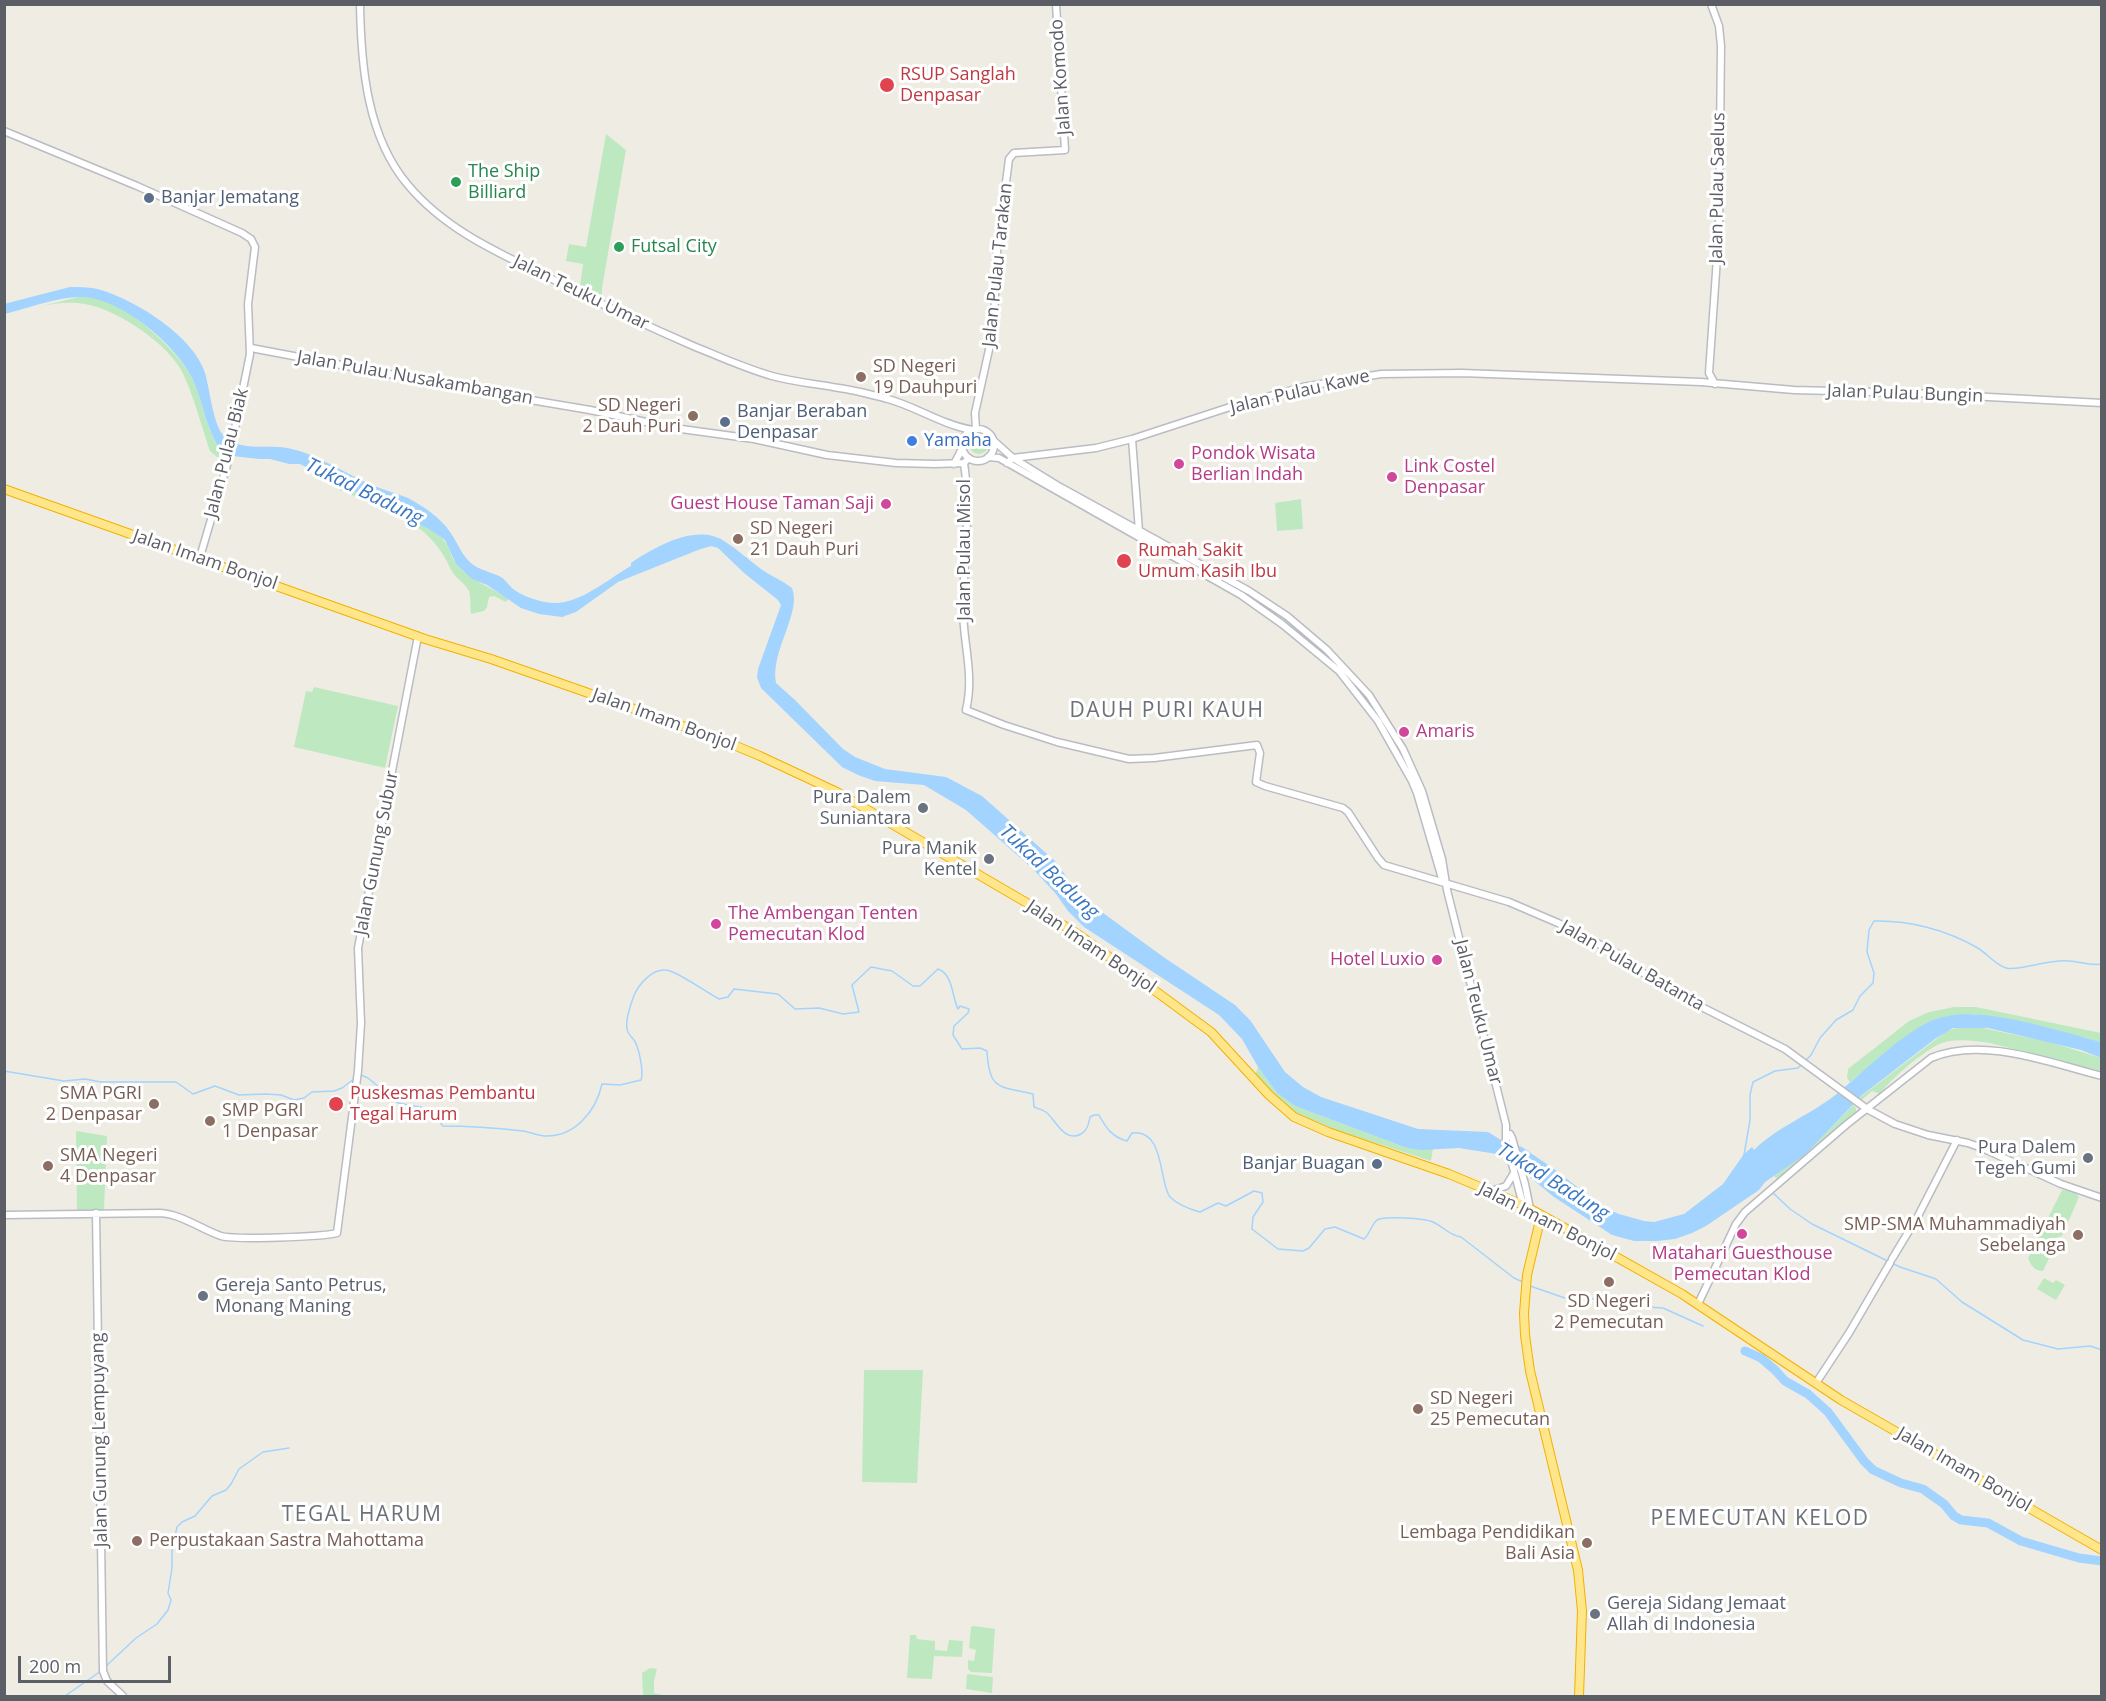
<!DOCTYPE html>
<html>
<head>
<meta charset="utf-8">
<style>
	body { margin:0 }
	#map { position:relative; width:2106px; height:1701px; overflow:hidden; background:#efede3; font-family:"Open Sans",sans-serif }
	canvas { display:block }
	.frame { position:absolute; inset:0; border:6px solid #5b5f65; pointer-events:none }
	.scale { position:absolute; left:18px; top:1656px; width:153px; height:27px; box-sizing:border-box; border:3px solid #5b5f65; border-top:0; padding-left:8px; font-size:18px; line-height:21px; white-space:nowrap; color:#5b5f65; -webkit-text-stroke:4px #fff; paint-order:stroke }
</style>
</head>
<body>
<div id="map">
<canvas width="2106" height="1701"></canvas>
<div class="frame"></div>
<div class="scale">200 m</div>
</div>
<script>
const ctx = document.querySelector('canvas').getContext('2d');
ctx.lineJoin = 'round';
function fill(path, color) { ctx.fillStyle = color; ctx.fill(path, 'evenodd'); }
function stroke(path, color, width, dash) { ctx.strokeStyle = color; ctx.lineWidth = width; ctx.lineCap = dash ? 'butt' : 'round'; ctx.setLineDash(dash || []); ctx.stroke(path); }
function write(font, color, halo, rows, align = 'center') {
  ctx.font = font + ' "Open Sans",sans-serif'; ctx.lineWidth = 6; ctx.setLineDash([]); ctx.textBaseline = 'middle'; ctx.strokeStyle = halo; ctx.fillStyle = color; for (const [text, x, y, turn = 0] of rows) {
    ctx.save(); ctx.translate(x, y); ctx.rotate((+turn || 0) * Math.PI / 180); ctx.textAlign = isNaN(turn) ? turn : align; if (halo) ctx.strokeText(text, 0, 0); ctx.fillText(text, 0, 0); ctx.restore();
  }
}
fill(new Path2D(`
	M606 134 626 150 602 288V297L580 287 583 264 566 261 569 244 586 247Z
	M79 297C85 297 92 297 98 298 128 305 182 354 194 382 204 406 207 435 224 455L223 457H217L210 451C202 428 192 389 180 368 163 340 111 305 77 303 54 301 27 310 5 315Z
	M969 444a10 10 0 1 1 20 0a10 10 0 1 1-20 0Z
	M339 484C369 499 417 517 442 538 450 545 450 558 458 566 472 581 491 587 508 599L506 602 494 596 489 597 487 607 484 611 471 614C470 607 471 598 469 591 465 583 455 578 451 570 430 520 385 509 339 490L336 488Z
	M1301 499 1303 529 1277 531 1275 503Z
	M314 687 398 706 385 768 294 747 306 691 312 692Z
	M1954 1007H1976L2101 1033V1042L1996 1017 1973 1014 1912 1032 1850 1082 1847 1078 1848 1069 1909 1021 1929 1012Z
	M1978 1027 2053 1043 2101 1058V1071L1990 1043C1976 1041 1956 1038 1942 1043 1927 1048 1888 1081 1880 1094L1872 1091 1862 1100 1859 1098 1947 1031 1959 1027Z
	M1258 1067 1277 1093 1295 1106 1407 1148 1433 1149 1431 1161 1305 1120 1286 1108 1255 1075Z
	M1853 1105 1856 1108V1113L1808 1155 1777 1179 1774 1176 1805 1155Z
	M76 1131 107 1136 104 1210 77 1211Z
	M2062 1190 2075 1192 2079 1197 2062 1236 2052 1239 2054 1248 2043 1271C2034 1271 2031 1265 2028 1258Z
	M2044 1278 2053 1283 2056 1280 2065 1285 2056 1300 2037 1289Z
	M864 1370H923L917 1483 862 1482Z
	M974 1626 995 1629 992 1673 971 1672 968 1669V1660L974 1661 976 1650 969 1648 971 1627Z
	M910 1635H916L917 1639 935 1641V1650L947 1651 949 1640 963 1641 962 1657 934 1656 932 1679 907 1678Z
	M650 1668 657 1669 654 1681V1693L667 1696H643L642 1673Z
	M967 1674 993 1677 992 1693 966 1689Z`), '#bee9c0');
fill(new Path2D(`
	M70 287C81 287 91 287 101 290 137 301 193 336 205 373 210 389 213 427 225 437 242 452 267 444 287 448 313 452 341 471 365 482 379 489 394 492 408 498 423 506 441 518 450 532 456 540 460 551 467 559 475 569 488 571 499 576 506 579 509 587 516 591 523 596 536 600 545 602 575 609 606 580 631 566V563C655 547 696 523 724 541 737 549 749 560 761 569 771 576 783 581 792 588 802 613 770 651 776 683L795 700 843 749 855 757 885 769 946 777 982 796 1055 861 1071 883 1095 907 1162 956 1235 1005 1250 1020 1285 1072 1303 1087 1321 1097 1418 1129 1488 1132 1501 1140 1522 1147 1554 1169 1603 1207 1619 1214 1644 1221 1654 1222 1684 1214 1723 1184 1744 1154 1752 1147 1754 1150C1777 1127 1808 1116 1834 1096 1862 1074 1903 1031 1936 1019 1978 1003 2058 1031 2101 1042V1058L2081 1050 1988 1028H1953L1935 1039 1862 1095 1805 1155 1765 1182 1759 1190 1706 1226 1692 1233 1675 1239 1657 1241H1634L1612 1235 1554 1197 1503 1155 1459 1148 1421 1150 1407 1148 1295 1106 1277 1093 1258 1067 1242 1039 1219 1015 1084 927 1068 911 1056 894 1033 869 966 810 924 785 875 781 858 775 842 767 761 688 757 677 758 669 781 605 778 600 744 573 718 548 711 546 698 550 618 582 576 612 562 617 539 614 521 608 487 585 472 579 456 564 445 540 429 529 300 464H289L270 459H259L224 455C206 433 204 403 192 378 176 345 120 297 81 297 58 297 28 308 5 314L4 304Z`), '#a3d3ff');
stroke(new Path2D(`
	M1805 1061 1811 1055 1820 1038 1836 1020 1853 1010 1860 996 1873 983 1874 973 1867 952 1869 930 1874 921C1909 920 1946 930 1976 947 1987 953 1994 964 2006 968 2015 971 2039 963 2051 962 2057 961 2064 960 2070 961 2080 962 2091 966 2102 964
	M4 1071 64 1081 85 1079 101 1082H176L193 1094 215 1086 239 1095 266 1094 281 1095 294 1100 304 1098 312 1092 334 1091 342 1088 354 1079
	M361 1075 368 1078 398 1103 430 1109 443 1126C470 1126 496 1128 523 1131 530 1132 538 1136 545 1136 575 1137 596 1111 602 1084L620 1085 641 1080C644 1073 639 1047 634 1040 631 1036 628 1035 627 1029 625 1019 630 1008 633 998 638 984 654 966 670 971 684 976 706 992 719 999L728 997 734 989 778 994 795 1009 819 1008 843 1014 859 1012 852 985 871 967 892 971 913 986H920L938 969C953 974 952 997 958 1009L960 1006 969 1009 968 1013 954 1026 953 1035 962 1049 980 1048 987 1051C989 1090 998 1086 1033 1094L1034 1107C1038 1109 1044 1110 1047 1113 1056 1121 1065 1143 1081 1134 1087 1131 1089 1124 1090 1117L1094 1115H1099C1106 1128 1112 1137 1127 1141L1132 1133C1165 1128 1159 1184 1170 1197 1178 1205 1189 1209 1200 1212L1218 1203 1226 1206 1254 1191 1262 1193 1263 1202 1253 1217 1252 1229 1278 1249 1303 1251 1309 1248 1325 1229 1335 1227 1364 1239C1370 1234 1371 1225 1377 1220 1384 1216 1424 1218 1433 1222 1444 1227 1447 1234 1461 1237L1514 1278 1523 1282
	M1744 1155 1750 1120V1095L1753 1082 1775 1071 1798 1068 1802 1064
	M1771 1191 1790 1209 1812 1224 1900 1267 1936 1279 1962 1302 2023 1340 2058 1349 2090 1346 2102 1350
	M1530 1286 1565 1298 1602 1299 1647 1307 1663 1308 1703 1326
	M104 1668 136 1638 157 1624 168 1610 171 1600 168 1593 172 1568V1551L177 1527 182 1522 195 1516 212 1496 226 1490 231 1484 239 1469 263 1452 289 1448
	M65 1696 101 1671`), '#a3d3ff', 1.5);
stroke(new Path2D(`
	M1745 1351 1761 1358 1775 1370 1785 1381 1808 1394 1828 1412 1864 1461 1873 1470 1901 1483 1923 1489 1944 1504 1954 1516 1961 1520 1988 1523 2021 1541 2079 1558 2102 1561`), '#a3d3ff', 9);
const secondary = new Path2D(`
	M360 4C361 66 367 137 408 185 448 233 506 256 560 283 603 305 647 326 691 345 718 356 744 368 772 376 794 382 817 384 839 388 855 390 872 395 888 399 917 407 942 425 973 430
	M1711 4 1719 26 1721 46 1719 229 1709 373 1715 384
	M4 131 137 186 242 233 251 239 255 247 248 304 250 354 229 458 200 557
	M251 348 495 394 590 410 674 428 754 439 827 455 896 463 935 464 964 463 969 458
	M976 429 975 413 994 327 996 260 1009 159 1014 153 1065 150 1056 4
	M962 445a16 16 0 1 1 32 0a16 16 0 1 1-32 0Z
	M1132 439 1139 531
	M994 441 1013 458 1060 487 1249 591 1287 616 1327 650 1369 695 1403 749 1422 791 1442 859 1447 890 1506 1125V1141L1523 1205
	M988 457 999 458 1241 595 1282 624 1339 671 1378 721 1412 781 1417 793 1443 882
	M964 463C971 510 964 557 963 605 962 640 975 674 966 710L1004 725 1057 742 1129 759 1154 758 1257 745 1260 753 1256 782 1265 786 1343 808 1348 812 1378 858 1384 865 1509 902 1558 923 1618 954 1662 987 1785 1049 1867 1109 1895 1124 1928 1135 1968 1143 1982 1148 2061 1184 2102 1198
	M1007 463 1013 458 1096 448 1132 439 1230 407 1303 387 1381 374 1462 373 1701 382 1794 390 1913 393 2102 403
	M954 464 963 447
	M1507 1134H1510L1512 1138 1525 1184 1530 1209
	M1491 1191 1506 1186 1514 1173
	M96 1213 103 1671 107 1681 123 1696
	M4 1215 160 1213C181 1214 201 1229 221 1236 236 1240 321 1237 337 1233L358 1071 361 1023 358 948 418 636
	M1892 1259 1918 1216 1957 1140
	M1698 1304 1736 1224 1745 1212 1846 1125 1931 1058C1982 1036 2050 1063 2102 1076
	M1816 1383 1849 1333 1890 1263`);
const highway = new Path2D(`
	M4 489 425 639 491 659 717 738 760 756 837 792 1039 910 1082 937 1211 1032 1269 1095 1294 1117 1328 1132 1449 1174 1523 1205 1554 1222 1682 1294 1841 1400 2102 1550
	M1541 1216 1527 1275 1524 1313 1525 1335 1530 1371 1578 1570 1582 1611 1579 1696`);
stroke(secondary, '#b9bcc3', 9);
stroke(highway, '#f2b100', 10);
stroke(secondary, '#fff', 6);
stroke(highway, '#ffe68a', 8);
for (const [x, y, r, color] of [
	[887,85,8,"#e0444e"],
	[456,182,6,"#2e9e5b"],
	[149,198,6,"#5c6f8a"],
	[619,247,6,"#2e9e5b"],
	[861,377,6,"#8d6e63"],
	[693,416,6,"#8d6e63"],
	[725,422,6,"#5c6f8a"],
	[912,441,6,"#3f7fe0"],
	[1179,464,6,"#d1479c"],
	[1392,477,6,"#d1479c"],
	[886,504,6,"#d1479c"],
	[738,539,6,"#8d6e63"],
	[1124,561,8,"#e0444e"],
	[1404,732,6,"#d1479c"],
	[923,808,6,"#6b7280"],
	[989,859,6,"#6b7280"],
	[716,924,6,"#d1479c"],
	[1437,960,6,"#d1479c"],
	[154,1104,6,"#8d6e63"],
	[336,1104,8,"#e0444e"],
	[210,1121,6,"#8d6e63"],
	[2088,1158,6,"#6b7280"],
	[1377,1164,6,"#5c6f8a"],
	[48,1166,6,"#8d6e63"],
	[1742,1234,6,"#d1479c"],
	[2078,1235,6,"#8d6e63"],
	[1609,1282,6,"#8d6e63"],
	[203,1296,6,"#6b7280"],
	[1418,1409,6,"#8d6e63"],
	[137,1541,6,"#8d6e63"],
	[1587,1543,6,"#8d6e63"],
	[1595,1614,6,"#6b7280"]
]) { const dot = new Path2D(); dot.arc(x, y, r, 0, 2 * Math.PI); ctx.fillStyle = color; ctx.fill(dot); stroke(dot, '#fff', 2); }
write('18px', '#be3a42', '#fff', [
	["RSUP Sanglah",900,75],
	["Denpasar",900,96],
	["Rumah Sakit",1138,551],
	["Umum Kasih Ibu",1138,572],
	["Puskesmas Pembantu",350,1094],
	["Tegal Harum",350,1115]
], 'left');
write('18px', '#5b5f65', '#fff', [
	["Jalan Komodo",1061,77,-94],
	["Jalan Pulau Saelus",1718,188,-89],
	["Jalan Pulau Tarakan",998,265,-84],
	["Jalan Teuku Umar",581,293,26],
	["Jalan Pulau Nusakambangan",415,378,10],
	["Jalan Pulau Kawe",1300,392,-13],
	["Jalan Pulau Bungin",1905,394,2],
	["Jalan Pulau Biak",227,453,-76],
	["Jalan Pulau Misol",965,550,-90],
	["Jalan Imam Bonjol",205,560,19],
	["Jalan Imam Bonjol",664,720,20],
	["Jalan Gunung Subur",377,853,-79],
	["Jalan Imam Bonjol",1091,947,34],
	["Jalan Pulau Batanta",1632,966,30],
	["Jalan Teuku Umar",1478,1012,76],
	["Jalan Imam Bonjol",1547,1222,27],
	["Jalan Gunung Lempuyang",100,1440,-91],
	["Jalan Imam Bonjol",1964,1470,30]
]);
write('18px', '#27864d', '#fff', [
	["The Ship",468,172],
	["Billiard",468,193],
	["Futsal City",631,247]
], 'left');
write('18px', '#4e5e75', '#fff', [
	["Banjar Jematang",161,198],
	["Banjar Beraban",737,412],
	["Denpasar",737,433],
	["Banjar Buagan",1365,1164,"right"]
], 'left');
write('18px', '#785e54', '#fff', [
	["SD Negeri",873,367],
	["19 Dauhpuri",873,388],
	["SD Negeri",681,406,"right"],
	["2 Dauh Puri",681,427,"right"],
	["SD Negeri",750,529],
	["21 Dauh Puri",750,550],
	["SMA PGRI",142,1094,"right"],
	["2 Denpasar",142,1115,"right"],
	["SMP PGRI",222,1111],
	["1 Denpasar",222,1132],
	["SMA Negeri",60,1156],
	["4 Denpasar",60,1177],
	["SMP-SMA Muhammadiyah",2066,1225,"right"],
	["Sebelanga",2066,1246,"right"],
	["SD Negeri",1609,1302,"center"],
	["2 Pemecutan",1609,1323,"center"],
	["SD Negeri",1430,1399],
	["25 Pemecutan",1430,1420],
	["Lembaga Pendidikan",1575,1533,"right"],
	["Bali Asia",1575,1554,"right"],
	["Perpustakaan Sastra Mahottama",149,1541]
], 'left');
write('18px', '#366cbe', '#fff', [
	["Yamaha",924,441]
], 'left');
write('18px', '#b23c85', '#fff', [
	["Pondok Wisata",1191,454],
	["Berlian Indah",1191,475],
	["Link Costel",1404,467],
	["Denpasar",1404,488],
	["Guest House Taman Saji",874,504,"right"],
	["Amaris",1416,732],
	["The Ambengan Tenten",728,914],
	["Pemecutan Klod",728,935],
	["Hotel Luxio",1425,960,"right"],
	["Matahari Guesthouse",1742,1254,"center"],
	["Pemecutan Klod",1742,1275,"center"]
], 'left');
write('18px', '#5b616d', '#fff', [
	["Pura Dalem",911,798],
	["Suniantara",911,819],
	["Pura Manik",977,849],
	["Kentel",977,870],
	["Pura Dalem",2076,1148],
	["Tegeh Gumi",2076,1169],
	["Gereja Santo Petrus,",215,1286,"left"],
	["Monang Maning",215,1307,"left"],
	["Gereja Sidang Jemaat",1607,1604,"left"],
	["Allah di Indonesia",1607,1625,"left"]
], 'right');
write('italic 20px', '#3b77c3', '#fff', [
	["Tukad Badung",364,492,26],
	["Tukad Badung",1049,872,43],
	["Tukad Badung",1553,1182,32]
]);
ctx.letterSpacing = '1.5px';
write('21px', '#6c7177', '#fff', [
	["DAUH PURI KAUH",1167,711],
	["TEGAL HARUM",362,1515],
	["PEMECUTAN KELOD",1760,1519]
]);
ctx.letterSpacing = '0px';
</script>
</body>
</html>
